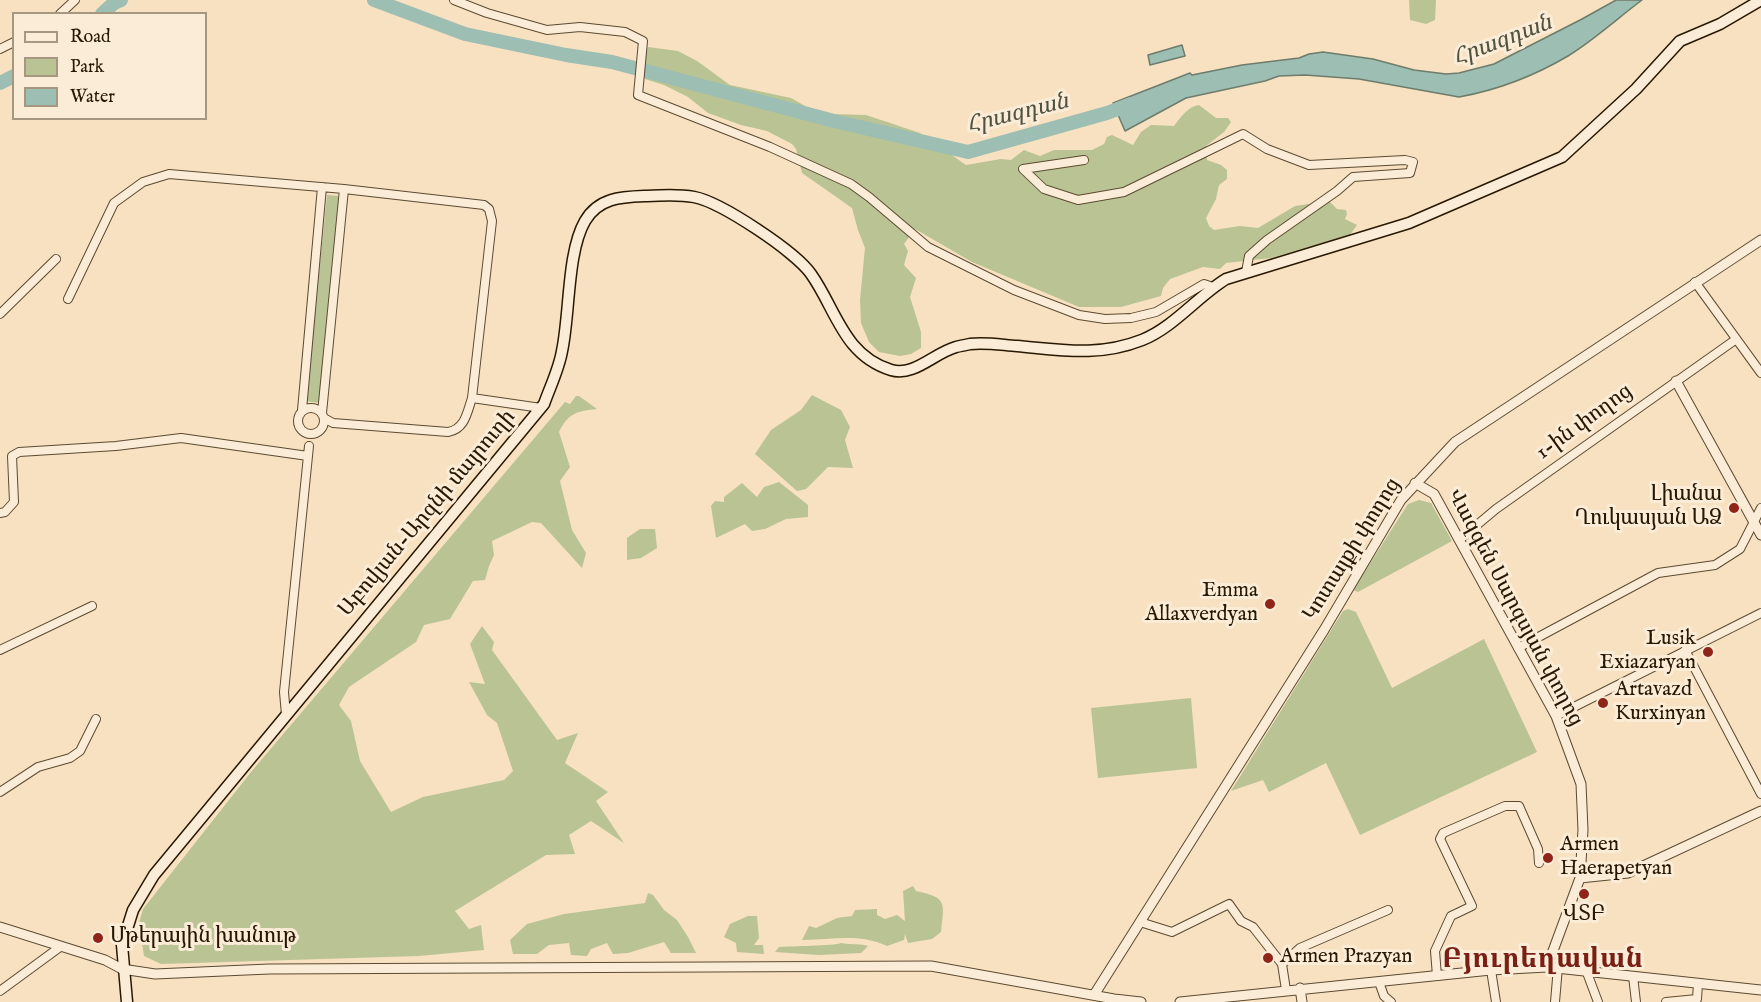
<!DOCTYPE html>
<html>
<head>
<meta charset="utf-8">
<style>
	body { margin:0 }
	#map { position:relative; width:1761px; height:1002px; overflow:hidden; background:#f7e1c1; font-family:"IM FELL English",serif }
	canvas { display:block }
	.legend { position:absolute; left:12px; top:12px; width:195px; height:108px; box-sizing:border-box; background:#faecd7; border:2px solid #a69781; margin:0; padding:8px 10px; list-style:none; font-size:18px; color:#281801 }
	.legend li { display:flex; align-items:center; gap:12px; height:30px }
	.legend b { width:30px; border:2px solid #a69781 }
</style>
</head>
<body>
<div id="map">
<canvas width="1761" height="1002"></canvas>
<ul class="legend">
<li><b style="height:8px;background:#faecd7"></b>Road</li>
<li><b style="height:16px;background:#bac394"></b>Park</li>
<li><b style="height:16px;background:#9dbeb2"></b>Water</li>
</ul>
</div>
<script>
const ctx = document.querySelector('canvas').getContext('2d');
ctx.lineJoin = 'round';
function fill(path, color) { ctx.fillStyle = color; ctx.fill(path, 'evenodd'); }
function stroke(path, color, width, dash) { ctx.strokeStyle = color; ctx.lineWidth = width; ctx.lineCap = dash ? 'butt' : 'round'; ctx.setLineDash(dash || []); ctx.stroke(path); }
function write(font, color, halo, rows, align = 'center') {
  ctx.font = font + ' "IM FELL English","Noto Serif Armenian",serif'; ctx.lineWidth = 6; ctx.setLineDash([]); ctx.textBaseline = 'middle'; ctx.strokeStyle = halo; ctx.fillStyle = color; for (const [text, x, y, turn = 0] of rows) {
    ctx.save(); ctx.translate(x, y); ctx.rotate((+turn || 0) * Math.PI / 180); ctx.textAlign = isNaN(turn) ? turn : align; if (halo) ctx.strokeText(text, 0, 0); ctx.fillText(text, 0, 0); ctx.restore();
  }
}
fill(new Path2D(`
	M1409 0H1436L1435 20 1426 24 1410 20Z
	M648 47 678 51 697 61 730 85 791 98 807 107 830 114 866 115 920 133 966 165 1001 159 1011 160 1024 150 1040 156 1054 150H1092L1104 144 1107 137 1112 135 1133 145 1141 132 1151 125 1174 126C1181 117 1187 107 1199 105L1216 118H1228L1231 122 1224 132 1206 146 1207 160 1221 165 1227 170V179L1219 185 1216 199 1206 218 1209 226 1214 230 1240 226 1258 228 1295 206 1329 201 1337 209 1346 210 1347 214 1345 219 1357 225 1350 235 1271 258 1226 263 1220 269 1203 267 1170 279 1163 288 1161 296 1121 307H1079L972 262 915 229 904 244 908 251 904 265 916 278 910 297 921 332V348L911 354 900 356 879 352 869 342 861 323 860 300 865 248 858 230 852 208 802 173 796 149 792 144 767 131 741 125 708 113 688 97 664 85 645 79V54Z
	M327 195 339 196 319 403 306 401Z
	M812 395 841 410 850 427 845 440 853 468 828 467 806 489 797 491 755 454 771 430 801 410Z
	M576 396H579L597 409C577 411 568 413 559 432L570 467 560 481 572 530 586 553 582 568 541 523 532 522 492 541 494 555 489 566 485 580 473 581 450 619 424 625 416 642 349 687 339 705 351 721 360 761 391 812 423 797 504 780 513 771 497 723 487 715 469 682 485 684 470 644 482 626 494 642 492 650 557 740 578 733 565 763 608 792 596 801 624 843 591 821 569 835 575 854 546 855 455 911 469 929 481 925 484 950 419 956 161 964 144 956 139 923 143 909 251 772 565 402 570 404Z
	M779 482 808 505V517L786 519 765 529 752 531 745 524 716 538 711 506 715 501 724 502V497L742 483 757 497 764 487Z
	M1419 500 1431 503 1452 541 1358 592 1353 590 1408 504Z
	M640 529H655L657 548 641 558 627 560V538Z
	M1348 609 1356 612 1392 688 1484 639 1537 752 1360 835 1326 763 1269 792 1263 780 1231 791 1343 611Z
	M1191 698 1197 768 1098 778 1091 708Z
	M913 886 916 891C948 898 944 902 941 932L932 939 908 943 905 934 904 940 887 946C858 933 833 940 802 940L809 926 816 928 837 918 852 916 855 910 877 909V915L885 919 897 915 905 921 903 891Z
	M648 893 653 895 664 910 677 920 688 937 696 953H671L664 942 628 953 613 954 607 943 591 949 587 956 571 955 569 943 549 945 537 954H513L510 940 527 924 564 914 645 903Z
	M748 916H757L759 938 754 945H763L764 954 737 952 736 943 724 937 730 924Z
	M841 943C851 945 857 943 868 946L861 953 819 955 775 952 779 947C790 946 834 946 841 943Z`), '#bac394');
const water = new Path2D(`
	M1616 0H1642C1618 18 1594 40 1568 56 1534 76 1498 90 1459 97L1359 79 1305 75 1279 76 1265 81 1186 98 1125 131 1113 103 1190 73 1192 75 1242 65 1299 58 1309 54 1323 52 1373 59 1414 70 1446 74 1459 73 1494 64 1582 19Z
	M1182 45 1185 56 1150 65 1148 55Z`);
fill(water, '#9dbeb2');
stroke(water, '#6e7c6b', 1.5);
stroke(new Path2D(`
	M374 0 465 34 566 55 612 62 834 121 968 152 1107 113 1131 104
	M102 14 114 3 121 0
	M0 83 14 76`), '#9dbeb2', 14);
const minor = new Path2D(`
	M454 0 487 13 547 30 580 27 625 32 643 41 638 95 770 147 851 184 869 197 928 247 1014 290 1079 315 1105 319 1131 318 1156 312 1204 284 1213 287
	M60 14 75 0
	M0 49 14 42
	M1084 160 1023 169 1044 189 1078 200 1124 192 1243 134 1267 149 1309 165 1405 160 1413 162 1410 173 1353 177 1337 191 1267 240 1249 256 1246 272
	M1695 282 1761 373
	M68 299 114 203 143 182 169 174 344 189 484 205 489 209 492 221 472 398C467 413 465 429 448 432L333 423 324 418
	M0 314 56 259
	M472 398 541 408
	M298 421a13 13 0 1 1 26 0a13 13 0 1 1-26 0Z
	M302 410 322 187
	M322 413 344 189
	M0 513 5 512 14 502 12 456 19 452 116 446 181 438 308 456
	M1459 540 1496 509 1735 340
	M1518 648 1658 573 1715 565 1740 549 1761 508
	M0 650 92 606
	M1685 650 1761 794
	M286 715 284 692 309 446
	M1556 716 1761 613
	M0 792 38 767 70 758 80 751 96 719
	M1140 922 1172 932 1229 904 1241 921 1253 927 1282 964
	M1491 970 1496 1002
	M1586 970 1598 1002
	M1437 976 1435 951 1451 916 1472 906 1440 839 1443 833 1505 806H1519L1538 849 1539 863
	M1633 976 1636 1002
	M1379 982 1384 996 1391 1002
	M1286 990 1282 964 1300 948 1388 910
	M0 991 60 947
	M1555 1002 1558 967
	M1666 1002 1697 999 1698 983`);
const tertiary = new Path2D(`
	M1676 381 1761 535
	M1415 483 1434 494 1556 716 1581 784 1583 830 1580 878 1547 967
	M1580 878 1628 873 1761 811
	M0 927 105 960 122 969 155 974 269 969 931 966 1114 999 1141 1002
	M1300 988 1302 1002
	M1094 995 1324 630 1401 500 1455 442 1761 240
	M1180 1002 1491 970 1547 967 1761 990`);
const secondary = new Path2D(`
	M127 1002 122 945 133 910 154 875 544 404C550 387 559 369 562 351 570 314 567 252 585 221 599 197 622 197 647 196 662 195 679 194 694 197 721 202 796 252 811 274 836 309 843 355 891 370 914 377 934 353 956 347 960 346 965 345 970 344 985 342 1002 345 1017 346 1062 350 1099 357 1142 340 1173 328 1198 296 1226 279L1409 223 1562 157 1636 89 1680 41 1720 24 1761 0`);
stroke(minor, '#5c4a31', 10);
stroke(tertiary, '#5c4a31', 11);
stroke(secondary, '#281801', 13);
stroke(minor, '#faecd7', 8);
stroke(tertiary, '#faecd7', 9);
stroke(secondary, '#faecd7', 10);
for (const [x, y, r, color] of [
	[1734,508,6,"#8f2418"],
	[1270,604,6,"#8f2418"],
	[1708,652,6,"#8f2418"],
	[1603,703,6,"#8f2418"],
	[1548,858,6,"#8f2418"],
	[1584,894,6,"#8f2418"],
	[98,938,6,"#8f2418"],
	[1268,958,6,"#8f2418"]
]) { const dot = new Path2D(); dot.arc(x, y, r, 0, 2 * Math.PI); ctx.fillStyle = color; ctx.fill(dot); stroke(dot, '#faecd7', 2); }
write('21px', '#281801', '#faecd7', [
	["1-ին փողոց",1585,423,-36],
	["Աբովյան-Արզնի մայրուղի",428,514,-50],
	["Կոտայքի փողոց",1353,550,-58],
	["Վազգեն Սարգսյան փողոց",1514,608,62]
]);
write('21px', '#281801', '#faecd7', [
	["Լիանա",1722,496,"right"],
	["Ղուկասյան ԱՁ",1722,520,"right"],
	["Emma",1258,592,"right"],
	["Allaxverdyan",1258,616,"right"],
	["Lusik",1696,640,"right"],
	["Exiazaryan",1696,664,"right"],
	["Artavazd",1615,691],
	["Kurxinyan",1615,715],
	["Armen",1560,846],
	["Haerapetyan",1560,870],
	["ՎՏԲ",1584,916,"center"],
	["Մթերային խանութ",110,938],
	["Armen Prazyan",1280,958]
], 'left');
write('italic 22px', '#51523f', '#faecd7', [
	["Հրազդան",1503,42,-21],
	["Հրազդան",1018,115,-14]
]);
ctx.letterSpacing = '1.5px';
write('bold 27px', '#7a1f14', '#faecd7', [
	["Բյուրեղավան",1543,961]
]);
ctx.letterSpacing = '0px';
</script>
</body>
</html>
